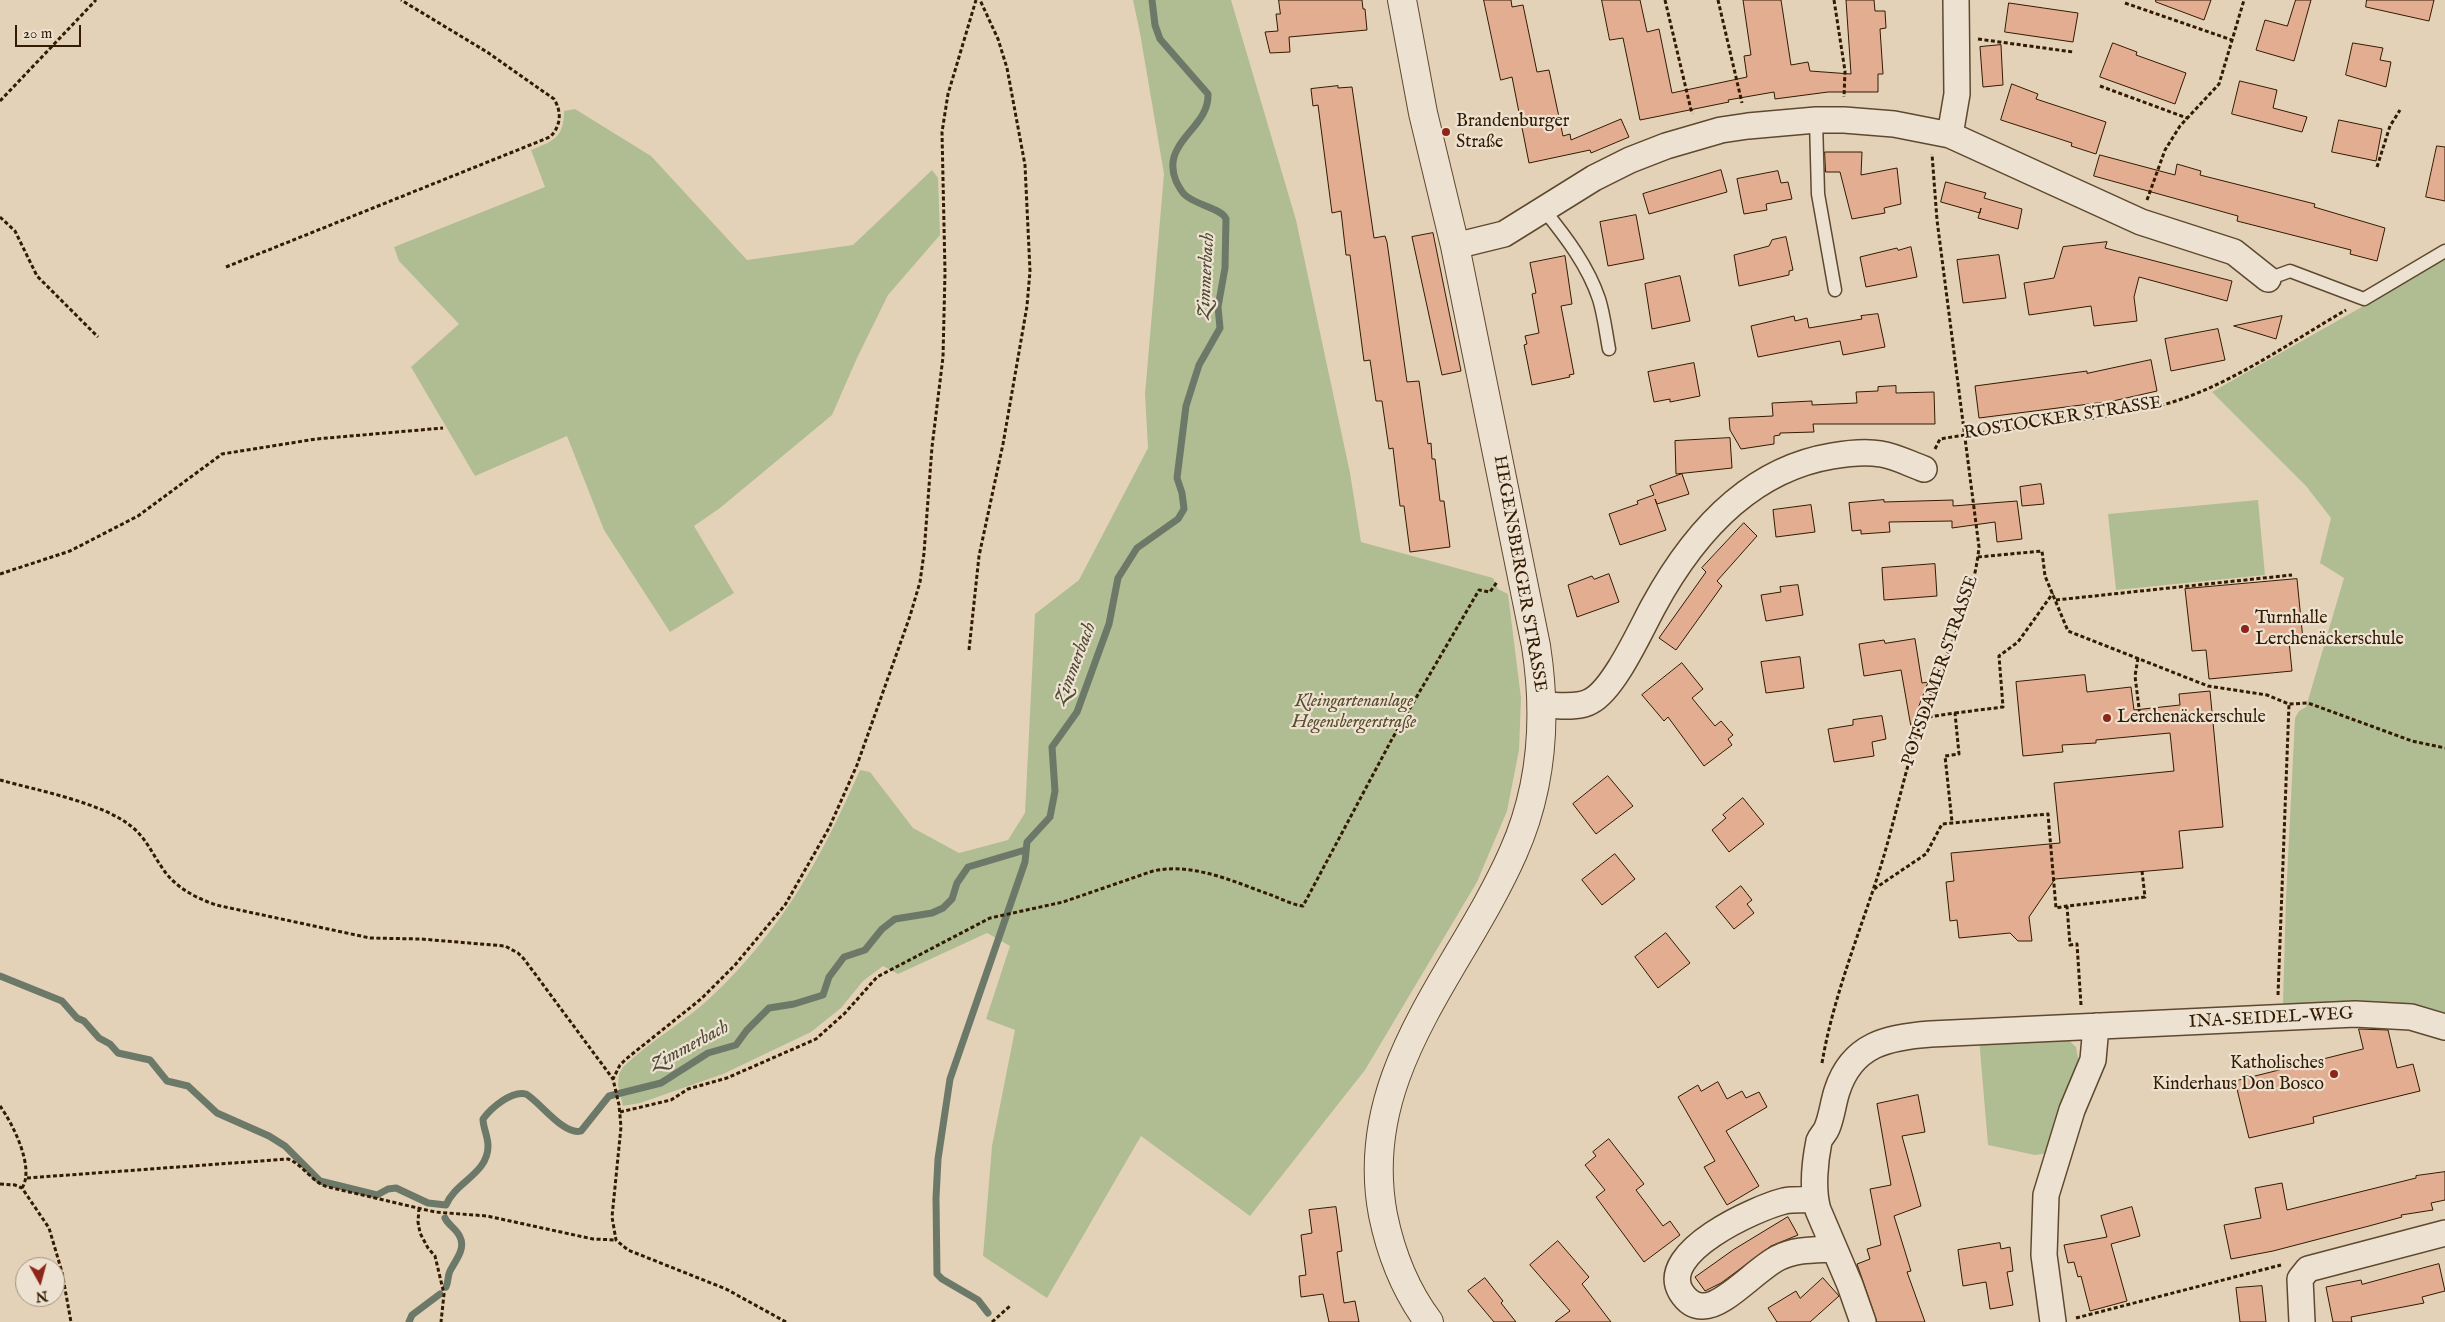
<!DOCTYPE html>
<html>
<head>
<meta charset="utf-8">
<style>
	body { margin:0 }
	#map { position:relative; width:2445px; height:1322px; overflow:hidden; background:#e4d2b8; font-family:"IM FELL English",serif }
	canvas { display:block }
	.north { position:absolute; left:15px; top:1257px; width:50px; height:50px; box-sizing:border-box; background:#ede2d1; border:1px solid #a2927d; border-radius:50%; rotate:173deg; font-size:14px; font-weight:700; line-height:20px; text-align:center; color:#321b00 }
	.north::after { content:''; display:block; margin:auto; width:18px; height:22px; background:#8f2418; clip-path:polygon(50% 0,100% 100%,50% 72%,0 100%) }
	.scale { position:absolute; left:15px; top:25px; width:66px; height:22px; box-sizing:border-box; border:2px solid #321b00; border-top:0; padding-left:6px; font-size:15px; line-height:18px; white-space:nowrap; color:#321b00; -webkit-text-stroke:4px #ede2d1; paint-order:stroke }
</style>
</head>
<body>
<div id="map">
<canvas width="2445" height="1322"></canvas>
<div class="north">N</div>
<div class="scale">20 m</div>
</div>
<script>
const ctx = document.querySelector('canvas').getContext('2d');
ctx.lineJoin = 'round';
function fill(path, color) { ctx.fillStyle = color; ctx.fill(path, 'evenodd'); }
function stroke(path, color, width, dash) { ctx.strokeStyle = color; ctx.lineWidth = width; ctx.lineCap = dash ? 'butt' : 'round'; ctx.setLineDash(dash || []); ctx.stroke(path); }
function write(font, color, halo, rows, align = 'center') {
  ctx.font = font + ' "IM FELL English",serif'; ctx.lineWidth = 4.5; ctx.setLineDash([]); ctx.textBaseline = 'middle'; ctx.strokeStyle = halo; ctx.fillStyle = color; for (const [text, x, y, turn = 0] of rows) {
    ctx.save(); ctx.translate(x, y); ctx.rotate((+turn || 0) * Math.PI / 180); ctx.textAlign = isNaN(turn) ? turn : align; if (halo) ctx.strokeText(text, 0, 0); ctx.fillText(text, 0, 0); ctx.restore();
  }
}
fill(new Path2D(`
	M1133 0H1231L1296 220 1350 473 1361 542 1493 578 1498 589 1508 594 1521 698 1519 750 1507 811 1477 882 1365 1070 1250 1216 1141 1136 1047 1298 983 1256 992 1146 1015 1030 986 1019 1010 946 987 933 898 974 883 966 863 981 841 1008 811 1032 723 1074 640 1103 623 1106 618 1085 619 1074 623 1067C651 1040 685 1022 712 996 783 929 821 858 860 770L870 772 913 828 959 853 1008 840 1025 813 1035 614 1079 580 1148 448 1145 394 1164 174 1140 33Z
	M575 109 651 156 747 260 853 245 932 170 938 178 940 235 888 295 857 358 832 415 720 508 694 526 734 593 670 632 604 530 567 436 475 476 411 367 459 324 399 261 394 247 545 187 531 150C553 141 564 138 564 111Z
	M2445 257V1019L2290 1010 2283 1003 2286 898 2295 718 2299 711 2306 707 2344 578 2320 563 2331 518 2306 486 2212 392 2367 304Z
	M2258 500 2265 575 2116 590 2108 514Z
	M2064 1036 2076 1047 2079 1063 2048 1153 2035 1155 1988 1145 1979 1038Z`), '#b0bd92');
stroke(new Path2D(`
	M0 976 62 1001 77 1018 84 1021 99 1038 110 1044 118 1053 150 1060 167 1081 188 1086 217 1113 269 1136 285 1146 320 1181 377 1195 388 1189 396 1188 428 1203 446 1205C455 1182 488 1174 488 1146 488 1136 483 1128 483 1119 491 1108 512 1090 526 1094 540 1102 564 1136 581 1131L609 1096 661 1083 708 1053 736 1045 747 1030 769 1008 794 1004 823 995 829 977 844 957 865 950 882 929 895 919 932 913 943 908 952 899 957 883 968 867 1025 850
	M445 1218C448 1225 457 1229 460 1237 466 1249 455 1261 450 1271 447 1277 449 1281 446 1287
	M988 1313 978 1300 942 1279 937 1274 936 1198 938 1159 950 1079 1025 862 1027 842 1050 817 1055 791 1052 747 1077 712 1109 624 1118 578 1137 548 1178 519 1184 509 1182 493 1177 478 1186 406 1199 365 1220 328 1218 307 1225 268 1226 219C1222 208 1194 205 1184 194 1181 191 1178 185 1176 181 1171 169 1172 158 1178 148 1188 130 1209 117 1208 94L1160 39 1155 25 1152 0
	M409 1322 412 1315 440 1294`), '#6d7968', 7);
const building = new Path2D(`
	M1279 0H1362L1363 9H1365L1367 30 1289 37 1290 52 1270 53 1265 32 1278 31 1276 14H1280Z
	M1484 0H1511L1512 7 1523 5 1537 72 1549 70 1563 136 1570 134 1571 140 1621 119 1629 137 1591 153 1590 150 1529 163 1512 77 1501 80Z
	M1602 0H1640L1647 32 1659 29 1672 93 1747 77 1744 56 1751 55 1743 0H1781L1791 65 1808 62 1810 71 1851 74 1846 0H1874L1875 11H1885L1886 28 1880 29 1883 74H1878V92H1828L1775 99 1774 92 1728 100 1729 102 1640 120 1623 38 1610 40Z
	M2156 0H2211L2204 20 2156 2Z
	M2296 0H2311L2294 61 2256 50 2265 20 2287 26Z
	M2367 0H2434L2429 21 2366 7Z
	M2009 3 2078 13 2073 42 2005 32Z
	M2113 43 2137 52 2136 55 2186 73 2175 104 2100 77Z
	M2353 43 2383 48 2380 60 2391 62 2386 87 2346 75Z
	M2001 45 2003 85 1983 87 1980 47Z
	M2240 81 2277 90 2273 108 2307 117 2302 132 2232 114Z
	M2012 84 2038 94 2036 99 2106 122 2096 154 2071 146 2072 143 2001 120Z
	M1338 86V88L1352 87 1374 238 1385 236 1387 242 1407 382 1419 381 1428 444 1431 443 1432 459H1435L1440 501H1444L1450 547 1410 552 1404 506H1400L1393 448 1389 449 1382 401H1376L1370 360 1364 361 1350 255H1346L1341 211 1332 213 1318 105 1313 106 1311 89Z
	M2339 120 2382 129 2376 161 2332 152Z
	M2437 146 2445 147V201L2426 197Z
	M1825 152H1862L1861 175 1897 168 1901 204 1884 208 1885 213 1852 219 1840 172H1826Z
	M2100 155 2175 175 2177 164 2201 171 2200 175 2315 204 2314 207 2385 228 2377 261 2350 254 2351 250 2237 221 2238 216 2094 176Z
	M1721 170 1727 192 1649 214 1643 194Z
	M1778 171 1781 183 1788 182 1792 199 1766 204 1767 210 1744 214 1737 179Z
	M1946 182 1986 193 1984 198 2022 209 2018 229 1978 218 1981 208 1980 213 1941 202Z
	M1636 215 1644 259 1608 266 1600 222Z
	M1433 233 1461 371 1442 375 1412 237Z
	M1786 237 1793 270 1789 271V275L1739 286 1734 255 1769 246 1772 240Z
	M2107 242 2105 248 2232 281 2227 301 2139 277 2134 297 2137 321 2094 326 2091 306 2029 315 2024 283 2054 278 2063 247Z
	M1911 247 1917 277 1866 287 1860 257 1897 248 1898 250Z
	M1999 255 2006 298 1963 303 1957 260Z
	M1565 256 1572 304 1561 306 1574 374 1569 375 1570 377 1532 385 1524 345 1527 344 1525 336 1539 333 1532 294 1536 293 1530 263Z
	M1680 276 1690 321 1652 329 1645 284Z
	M1878 314 1885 347 1843 355 1840 341 1758 357 1751 326 1794 316 1795 321 1807 318 1809 328 1862 319 1861 316Z
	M2282 316 2276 339 2234 326Z
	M2218 329 2225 360 2171 371 2165 339Z
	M2151 360 2157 391 2113 401 1979 418 1975 386 2087 371V373Z
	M1694 363 1700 396 1670 402V399L1654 402 1648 372Z
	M1896 386V393L1934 392 1935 424H1813L1814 432 1780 433V435L1774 436V444L1741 449 1730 430 1729 418 1773 416 1772 403 1812 401V405L1857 403 1856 392 1878 391V387Z
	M1730 438 1732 468 1676 474 1675 441Z
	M1682 474 1689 494 1657 504 1655 499 1666 530 1620 545 1609 514 1638 504 1637 501 1654 495 1650 486Z
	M2041 484 2044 504 2022 506 2020 487Z
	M1884 500V502L1953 500V506L2017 501 2022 539 1997 542 1995 522 1952 528V521L1889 522 1890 532 1861 534V530L1852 531 1849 503Z
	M1811 505 1815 532 1776 537 1773 510Z
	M1744 523 1757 536 1717 581 1722 586 1676 650 1659 638 1706 572 1702 568Z
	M1935 564 1937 596 1884 600 1882 568Z
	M1609 574 1619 602 1577 617 1568 585 1592 576 1594 579Z
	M2297 579 2303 640 2289 641 2292 671 2209 679 2206 650 2192 651 2185 589Z
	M1798 585 1803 615 1766 621 1761 595 1781 592 1780 587Z
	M1915 639 1922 683 1928 682 1911 727 1901 670 1864 676 1859 644 1884 640 1885 643Z
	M1800 657 1804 688 1766 693 1761 662Z
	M1682 663 1703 689 1692 698 1715 726 1721 721 1733 735 1728 739 1732 745 1704 766 1668 717 1664 721 1642 695Z
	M2085 675 2087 692 2131 687 2134 710 2180 705 2179 694 2210 691 2223 827 2179 831 2183 868 2055 879 2029 917 2032 941H2018L2010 933 1959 938 1957 920 1950 921 1946 882 1954 881 1951 853 2060 843 2054 783 2174 771 2170 733 2096 740V743L2062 745 2063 752 2023 756 2016 682Z
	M1882 716 1886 739 1872 742 1874 756 1834 762 1828 729 1853 725V720Z
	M1608 776 1633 806 1596 834 1573 804Z
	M1743 798 1764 824 1729 852 1712 830 1726 818 1723 815Z
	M1615 854 1635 879 1602 905 1582 880Z
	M1741 886 1752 900 1747 904 1754 913 1734 929 1716 907Z
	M1666 933 1690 963 1658 988 1635 957Z
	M2359 1029 2388 1030 2397 1068 2413 1064 2420 1091 2313 1117 2314 1123 2249 1138 2235 1081 2363 1049Z
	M1718 1082 1727 1099 1742 1091 1746 1098 1759 1092 1767 1107 1726 1131 1759 1186 1727 1205 1704 1167 1715 1161 1678 1097 1698 1085 1701 1091Z
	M1918 1095 1925 1132 1902 1136 1921 1206 1894 1216 1911 1271 1907 1272 1925 1322H1877L1857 1264 1870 1259 1867 1249 1881 1245 1870 1189 1891 1185 1877 1104Z
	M1609 1139 1644 1184 1636 1190 1663 1226 1670 1221 1680 1235 1644 1262 1596 1197 1605 1190 1585 1165 1596 1156 1593 1152Z
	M2445 1172V1200L2431 1203 2433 1210 2401 1215 2402 1217 2369 1226 2273 1251 2231 1259 2224 1225 2261 1218 2255 1188 2282 1183 2287 1210 2416 1178V1176Z
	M1336 1207 1342 1251 1337 1252 1344 1303 1355 1301 1359 1322H1329L1323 1294 1301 1297 1299 1276 1306 1275 1301 1235 1312 1233 1309 1210Z
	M2132 1207 2140 1236 2111 1244 2127 1301 2090 1311 2081 1276 2078 1277 2074 1262 2068 1263 2064 1245 2107 1237 2101 1216Z
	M1788 1217 1798 1235 1771 1246 1721 1283 1705 1291 1695 1277 1733 1250Z
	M1558 1241 1589 1277 1582 1284 1611 1322H1555L1570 1311 1530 1265Z
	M2000 1243 2001 1249 2010 1247 2013 1271 2007 1272 2013 1305 1990 1309 1986 1282 1963 1286 1958 1250Z
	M2439 1264 2445 1291 2422 1297 2424 1303 2351 1317 2352 1322H2333L2326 1287 2361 1280 2362 1284Z
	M1485 1278 1503 1301 1501 1303 1516 1322H1494L1468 1291Z
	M1823 1278 1839 1296 1810 1322H1777L1768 1308 1796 1291 1800 1298Z
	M2262 1286 2266 1322H2240L2236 1288Z`);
fill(building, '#e3ad92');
stroke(building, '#321b00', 1);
const service = new Path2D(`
	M1816 120 1818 194 1835 290
	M1544 210C1566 237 1588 266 1599 299 1604 315 1606 333 1609 349
	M2268 279 2290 271 2364 299 2445 251`);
const minor = new Path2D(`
	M1950 135 1957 94 1956 0
	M1455 246 1504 234 1594 178 1630 160 1666 146 1721 130 1748 126 1816 120H1844L1894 124 1950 135 2141 222 2234 252 2268 279
	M1543 705C1557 705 1578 709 1591 701 1614 689 1640 631 1653 607 1692 535 1748 470 1832 456 1849 453 1865 451 1881 454 1895 456 1910 464 1924 469
	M1815 1200C1805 1200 1794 1199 1784 1201 1756 1208 1657 1252 1681 1292 1686 1300 1693 1306 1702 1306 1723 1308 1756 1269 1778 1258 1795 1249 1814 1250 1833 1249
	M1863 1322 1850 1285 1818 1210C1812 1190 1815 1161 1819 1141 1821 1136 1825 1133 1827 1128 1832 1116 1833 1103 1837 1091 1852 1044 1888 1037 1931 1034L2355 1014 2411 1017 2445 1027
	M2053 1322 2044 1255 2046 1195 2072 1110 2093 1060 2096 1026
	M2302 1322 2300 1279 2308 1269 2445 1233`);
const tertiary = new Path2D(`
	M1402 0 1423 113 1455 246 1536 646C1547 717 1543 786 1513 853 1460 973 1356 1073 1383 1215 1391 1254 1405 1290 1429 1322`);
stroke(service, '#5e492e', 15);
stroke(minor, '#5e492e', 28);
stroke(tertiary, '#5e492e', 30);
stroke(new Path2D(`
	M1665 0 1692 114
	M1718 0 1742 103
	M1834 0 1845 71 1844 97
	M2125 3 2232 40
	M1978 39 2073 52
	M2100 86 2187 118
	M0 101 96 0
	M2377 167 2390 126 2400 110
	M2147 200 2165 150 2180 126 2219 84 2244 0
	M0 217 15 231 37 276 98 337
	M226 267 550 137C561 126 562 112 554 99L487 52 401 0
	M1935 449 1940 439C2010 427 2083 423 2154 407 2221 392 2287 344 2346 310
	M1978 557 2042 551 2045 576 2068 631 2208 686 2267 695 2289 704 2308 703 2412 741 2445 748
	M0 574 70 551 138 516 222 454 316 439 443 428
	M2056 600 2292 575
	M969 650 979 556 1003 444 1027 306 1030 271 1025 165 1007 68 998 39 980 0
	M2138 658 2135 676 2140 716
	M1955 713 2003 707 1999 656 2018 642 2053 593
	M1922 718 1955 713 1959 754 1945 756 1952 822
	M0 780C36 790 104 803 132 827 145 837 152 853 161 866 174 887 194 897 216 905L370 938 421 939 505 946 518 953 524 959 613 1079
	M1874 889 1926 854 1942 824 2048 814 2056 908 2067 906
	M2278 995 2289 704
	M2081 1005 2077 944 2070 945 2067 906 2145 897 2142 871
	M1822 1063C1833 998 1859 934 1879 872 1895 821 1905 769 1922 719 1941 662 1973 608 1979 547L1937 220 1932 154
	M0 1106C13 1124 35 1168 22 1188
	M620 1112 671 1100 688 1089 727 1078 816 1039 845 1013 877 977 990 918 1063 902 1153 871C1195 862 1236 883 1274 896 1283 900 1294 905 1303 906L1392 739 1479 590 1490 592 1497 582
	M27 1178 288 1159C304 1165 311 1182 328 1187L435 1212 487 1216 593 1239 616 1240
	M0 1184 15 1185 22 1188 49 1228 62 1272 71 1322
	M419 1208 418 1222 420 1233 428 1248 435 1256 444 1294 441 1322
	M2076 1318 2281 1265
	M786 1322 726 1289 628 1250 616 1240 612 1217 621 1127 619 1105 613 1079 620 1065 626 1059 701 999 735 965 785 905 829 828 857 765 910 616 920 582 924 553 932 447 943 357 945 272 942 132 948 94 976 0
	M992 1322 1010 1306`), '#321b00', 3, [4, 2.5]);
stroke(service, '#ede2d1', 12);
stroke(minor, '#ede2d1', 25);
stroke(tertiary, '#ede2d1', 28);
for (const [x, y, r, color] of [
	[1446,132,5,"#8f2418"],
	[2245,629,5,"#8f2418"],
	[2107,718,5,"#8f2418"],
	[2334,1074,5,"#8f2418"]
]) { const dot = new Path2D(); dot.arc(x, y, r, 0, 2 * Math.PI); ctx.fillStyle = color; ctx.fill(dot); stroke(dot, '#ede2d1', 2); }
write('18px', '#321b00', '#ede2d1', [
	["Brandenburger",1456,122],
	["Straße",1456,143],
	["Turnhalle",2255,619],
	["Lerchenäckerschule",2255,640],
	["Lerchenäckerschule",2117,718],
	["Katholisches",2324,1064,"right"],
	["Kinderhaus Don Bosco",2324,1085,"right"]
], 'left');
write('18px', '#321b00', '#ede2d1', [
	["ROSTOCKER STRASSE",2063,419,-9],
	["HEGENSBERGER STRASSE",1519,574,80],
	["POTSDAMER STRASSE",1941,671,-71],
	["INA-SEIDEL-WEG",2271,1019,-3]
]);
write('italic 18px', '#584c2c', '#ede2d1', [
	["Kleingartenanlage",1354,702],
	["Hegensbergerstraße",1354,723]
]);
write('italic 19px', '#504a34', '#ede2d1', [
	["Zimmerbach",1207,276,-87],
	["Zimmerbach",1076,664,-69],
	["Zimmerbach",690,1047,-28]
]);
</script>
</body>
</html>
